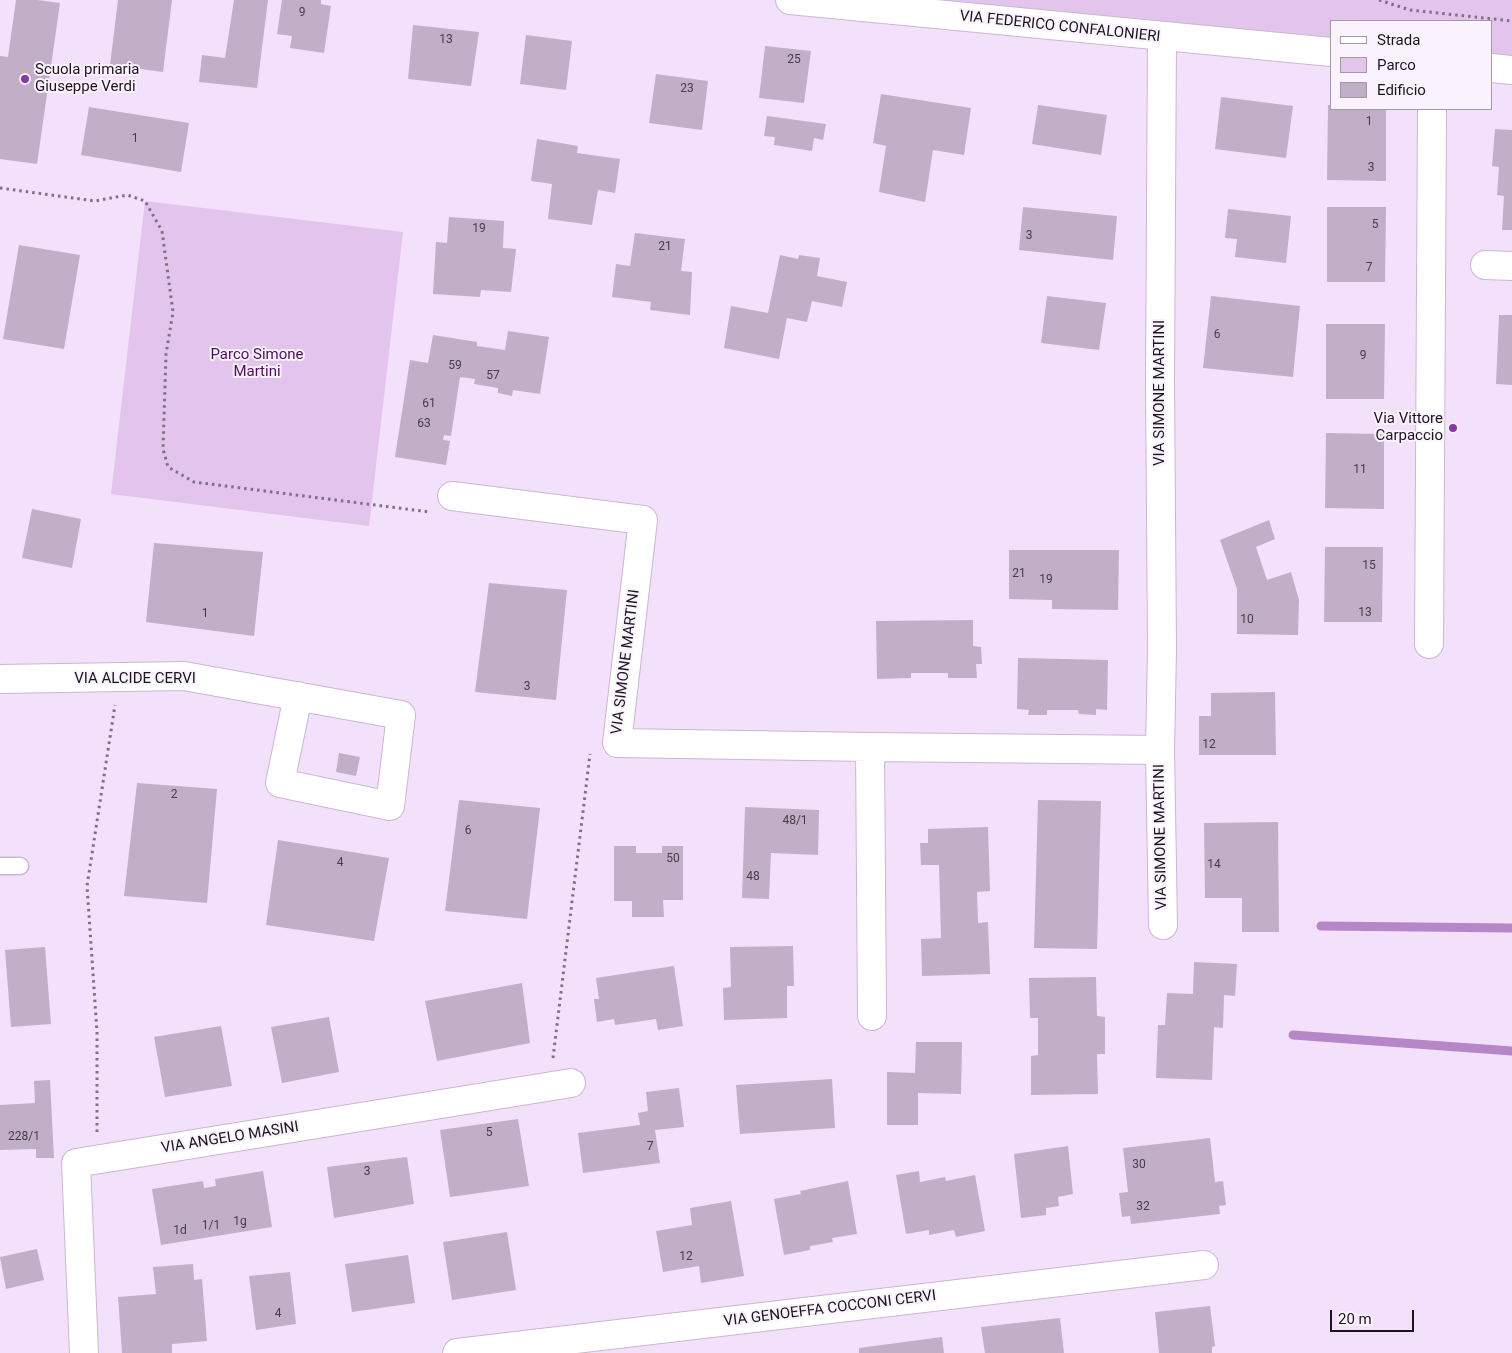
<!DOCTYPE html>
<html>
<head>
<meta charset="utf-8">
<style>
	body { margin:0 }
	#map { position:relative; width:1512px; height:1353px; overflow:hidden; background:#f3e0fa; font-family:Roboto,sans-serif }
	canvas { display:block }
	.legend { position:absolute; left:1330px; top:20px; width:162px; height:90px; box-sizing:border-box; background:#faf2fd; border:1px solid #a19aa4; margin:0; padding:6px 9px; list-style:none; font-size:15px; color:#1c151e }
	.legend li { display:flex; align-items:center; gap:10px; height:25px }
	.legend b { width:25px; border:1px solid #a19aa4 }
	.scale { position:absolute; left:1330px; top:1310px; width:84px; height:22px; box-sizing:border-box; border:2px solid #1c151e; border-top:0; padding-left:6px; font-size:15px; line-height:18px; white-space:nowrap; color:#1c151e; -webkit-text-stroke:4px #faf2fd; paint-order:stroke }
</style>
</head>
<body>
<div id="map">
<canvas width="1512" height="1353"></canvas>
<ul class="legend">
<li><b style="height:6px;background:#fff"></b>Strada</li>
<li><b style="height:14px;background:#e2c4ed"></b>Parco</li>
<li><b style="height:14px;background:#c1afc8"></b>Edificio</li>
</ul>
<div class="scale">20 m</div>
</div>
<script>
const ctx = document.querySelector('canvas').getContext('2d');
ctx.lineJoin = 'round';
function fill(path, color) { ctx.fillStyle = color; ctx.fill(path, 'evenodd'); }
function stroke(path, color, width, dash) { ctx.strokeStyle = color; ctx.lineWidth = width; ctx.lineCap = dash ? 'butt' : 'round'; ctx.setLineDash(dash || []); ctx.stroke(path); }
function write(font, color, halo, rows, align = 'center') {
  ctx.font = font + ' Roboto,sans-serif'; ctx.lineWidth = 4; ctx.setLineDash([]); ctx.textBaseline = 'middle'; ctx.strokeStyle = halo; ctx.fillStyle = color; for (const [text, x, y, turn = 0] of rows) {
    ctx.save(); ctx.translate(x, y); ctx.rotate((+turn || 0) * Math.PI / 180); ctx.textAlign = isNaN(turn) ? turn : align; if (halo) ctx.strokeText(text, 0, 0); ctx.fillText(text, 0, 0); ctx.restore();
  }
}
fill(new Path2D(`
	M790 0H1512V70L1491 68V21H1331V52Z
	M145 201 403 232 369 526 111 494Z`), '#e2c4ed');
stroke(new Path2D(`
	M1321 926 1512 928
	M1293 1035 1512 1051`), '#b786c8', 9);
fill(new Path2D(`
	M16 0H37L60 3 37 164 0 159V56L8 57Z
	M118 0H172L163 72 110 65Z
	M234 0H268L257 88 199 82 202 55 225 58Z
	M282 0H321V4L331 6 324 53 290 48 292 36 277 34Z
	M413 25 479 32 471 86 408 79Z
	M526 35 572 41 566 90 520 84Z
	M765 46 811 51 804 103 759 98Z
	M656 74 708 81 702 130 649 123Z
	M881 94 971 108 964 155 933 150 925 202 879 192 886 146 873 143Z
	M1221 97 1293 106 1286 158 1215 149Z
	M1038 105 1107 115 1101 155 1032 144Z
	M1328 105H1331V109H1386V181L1327 180Z
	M89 107 189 123 181 172 81 155Z
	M767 116 826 124 823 140 814 138 812 151 774 145 775 137 764 136Z
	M1495 129 1512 130V230H1502L1504 196 1497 195 1499 167 1492 166Z
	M537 139 578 146 577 153 620 159 615 193 598 190 592 225 548 219 552 184 531 181Z
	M1023 207 1117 216 1113 260 1019 250Z
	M1327 207H1386L1385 282H1327Z
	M1228 209 1291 216 1286 263 1235 257 1237 239 1225 238Z
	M449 217 504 221 503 248 516 249 511 292 481 290 480 297 433 294 436 242 447 243Z
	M635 233 685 239 681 271 692 272 690 315 650 310 651 302 612 297 616 264 630 266Z
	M19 245 80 255 64 349 3 339Z
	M780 255 798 259 799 255 820 258 817 276 847 282 842 307 812 301 807 322 787 318 779 359 724 348 731 306 768 313Z
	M1047 296 1106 303 1099 350 1041 343Z
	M1211 296 1300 306 1293 377 1203 368Z
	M1499 315H1512V385L1496 384Z
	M1326 324H1385L1384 399H1326Z
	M508 331 549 337 540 394 513 390 512 396 498 393V388L474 384 475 379 460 377 451 436 444 435 443 440 450 441 446 465 395 457 410 360 428 363 433 335 477 342V346L505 350Z
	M1326 433 1384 434V509L1325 508Z
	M32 509 81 519 72 568 22 558Z
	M1269 520 1275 539 1256 547 1267 580 1291 572 1299 600 1298 635 1237 634V589L1220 540Z
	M154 543 263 552 254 636 146 622Z
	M1325 547H1383L1382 622H1324Z
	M1009 550H1119L1118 610 1052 609V600L1009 599Z
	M489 583 567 590 556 700 475 692Z
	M973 620V646L981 647 982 664H976L977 678H948V673H911V678L877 679 876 621Z
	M1018 658 1108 660 1107 710 1096 709V715L1079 714 1078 710H1047V715H1028L1029 710 1017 709Z
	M1275 692 1276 755H1199V716H1211V693Z
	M339 753 360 757 356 776 336 772Z
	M137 783 217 789 207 903 124 896Z
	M459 800 540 808 527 919 445 911Z
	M1038 800 1101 801 1097 949 1034 948Z
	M745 807 819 810 818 855 771 853 769 899 742 898Z
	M1278 822 1279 932H1242V898H1205L1204 823Z
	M988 827 990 891 977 892 978 923 988 922 990 974 922 976 921 939 941 938 939 865H921L920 843H928V829Z
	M278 840 389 858 374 941 266 925Z
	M614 846H636V853H662V846H683V900H663L664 917H632V901H614Z
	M793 946 794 986H787V1018L724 1020 723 988 731 987 730 947Z
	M45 947 51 1024 11 1027 5 950Z
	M1194 962 1237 964 1235 996 1224 995 1223 1028 1214 1027 1212 1080 1156 1078 1158 1025H1165L1167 993 1193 994Z
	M674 966 683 1026 658 1030 656 1019 615 1025 614 1019 597 1022 594 999H599L596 978Z
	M1096 977 1097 1016 1105 1017V1054H1097L1098 1094 1031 1095V1056L1038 1055V1018H1030L1029 978Z
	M522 983 530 1043 437 1061 425 1001Z
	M329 1017 339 1072 282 1083 271 1027Z
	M221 1026 232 1086 165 1097 154 1037Z
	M916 1042H962L961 1094 918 1093V1125H887V1072L915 1073Z
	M832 1079 835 1128 740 1134 736 1085Z
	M50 1080 54 1158H36V1149L0 1150V1105L35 1103 34 1081Z
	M679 1088 684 1127 655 1130 660 1163 583 1173 578 1133 640 1125 638 1113 648 1111 646 1092Z
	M518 1119 529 1186 450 1197 440 1130Z
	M1210 1138 1215 1182 1223 1181 1226 1205 1219 1206 1220 1214 1131 1224 1130 1216 1122 1217 1119 1193 1128 1192 1123 1148Z
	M1068 1146 1073 1194 1058 1197 1059 1206 1046 1208V1215L1021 1218 1014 1154Z
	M407 1157 414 1204 334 1218 327 1167Z
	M263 1171 272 1227 161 1245 152 1189 203 1181 204 1188 216 1186 215 1179Z
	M919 1171 920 1182 945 1177 946 1181 975 1175 985 1231 956 1237 954 1230 929 1235V1230L906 1234 896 1175Z
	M848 1181 857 1234 832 1238 833 1242 810 1246V1250L784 1255 774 1199 801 1194 800 1191Z
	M731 1201 744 1276 701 1283 699 1266 663 1272 656 1231 692 1225 690 1208Z
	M507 1232 516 1290 452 1300 443 1242Z
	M37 1249 44 1280 6 1289 0 1257Z
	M408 1255 415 1303 352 1312 345 1264Z
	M193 1264 194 1280 202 1279 207 1341 172 1344V1353H122L118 1297 156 1294 153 1267Z
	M290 1272 296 1324 256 1330 249 1276Z
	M1210 1306 1215 1346 1212 1347V1353H1159L1155 1312Z
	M1060 1318 1064 1353H985L981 1327Z
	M942 1337 944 1353H859V1348Z`), '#c1afc8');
const lane = new Path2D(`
	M0 866H20`);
const street = new Path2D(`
	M790 0 1331 52
	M1162 37 1160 380 1162 650 1160 750 1163 925
	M1491 68 1512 70
	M1485 265 1512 266
	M452 496 643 520 617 743 870 747 1160 750
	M1429 644 1432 109
	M0 679 184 676 401 715 390 806 280 783 298 696
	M870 747 872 1016
	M84 1353 76 1163 571 1083
	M457 1353 1204 1265`);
stroke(lane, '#cab7d1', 19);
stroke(street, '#cab7d1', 30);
stroke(new Path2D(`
	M1379 0 1410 10 1512 21
	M0 188 95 201 127 195 145 201 162 231 173 312 166 354 163 449 168 467 194 482 430 512
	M553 1058 590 754
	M97 1132V1032L87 886 115 705`), '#7d7081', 3, [2.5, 4]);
stroke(lane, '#fff', 16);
stroke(street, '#fff', 28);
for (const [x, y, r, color] of [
	[25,79,5,"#8a36a5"],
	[1453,428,5,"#8a36a5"]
]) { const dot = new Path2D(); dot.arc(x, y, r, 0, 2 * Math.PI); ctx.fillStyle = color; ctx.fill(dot); stroke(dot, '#faf2fd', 2); }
write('12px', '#453c48', null, [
	["9",302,13],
	["13",446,40],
	["25",794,60],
	["23",687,89],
	["1",1369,122],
	["1",135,139],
	["3",1371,168],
	["5",1375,225],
	["19",479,229],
	["3",1029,236],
	["21",665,247],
	["7",1369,268],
	["6",1217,335],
	["9",1363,356],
	["59",455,366],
	["57",493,376],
	["61",429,404],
	["63",424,424],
	["11",1360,470],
	["15",1369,566],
	["21",1019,574],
	["19",1046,580],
	["13",1365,613],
	["1",205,614],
	["10",1247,620],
	["3",527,687],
	["12",1209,745],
	["2",174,795],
	["48/1",795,821],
	["6",468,831],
	["50",673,859],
	["4",340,863],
	["14",1214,865],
	["48",753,877],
	["5",489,1133],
	["228/1",24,1137],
	["7",650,1147],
	["30",1139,1165],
	["3",367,1172],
	["32",1143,1207],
	["1g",240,1222],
	["1/1",211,1226],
	["1d",180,1231],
	["12",686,1257],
	["4",278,1314]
]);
write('15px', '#1c151e', '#faf2fd', [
	["VIA FEDERICO CONFALONIERI",1060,27,6],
	["VIA SIMONE MARTINI",1160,393,-90],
	["VIA SIMONE MARTINI",626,662,-83],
	["VIA ALCIDE CERVI",135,679],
	["VIA SIMONE MARTINI",1161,837,-91],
	["VIA ANGELO MASINI",230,1138,-9],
	["VIA GENOEFFA COCCONI CERVI",830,1309,-7]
]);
write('15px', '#1c151e', '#faf2fd', [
	["Scuola primaria",35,70],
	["Giuseppe Verdi",35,87],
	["Via Vittore",1443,419,"right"],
	["Carpaccio",1443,436,"right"]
], 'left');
write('15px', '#4c0d5e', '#faf2fd', [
	["Parco Simone",257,355],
	["Martini",257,372]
]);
</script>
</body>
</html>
